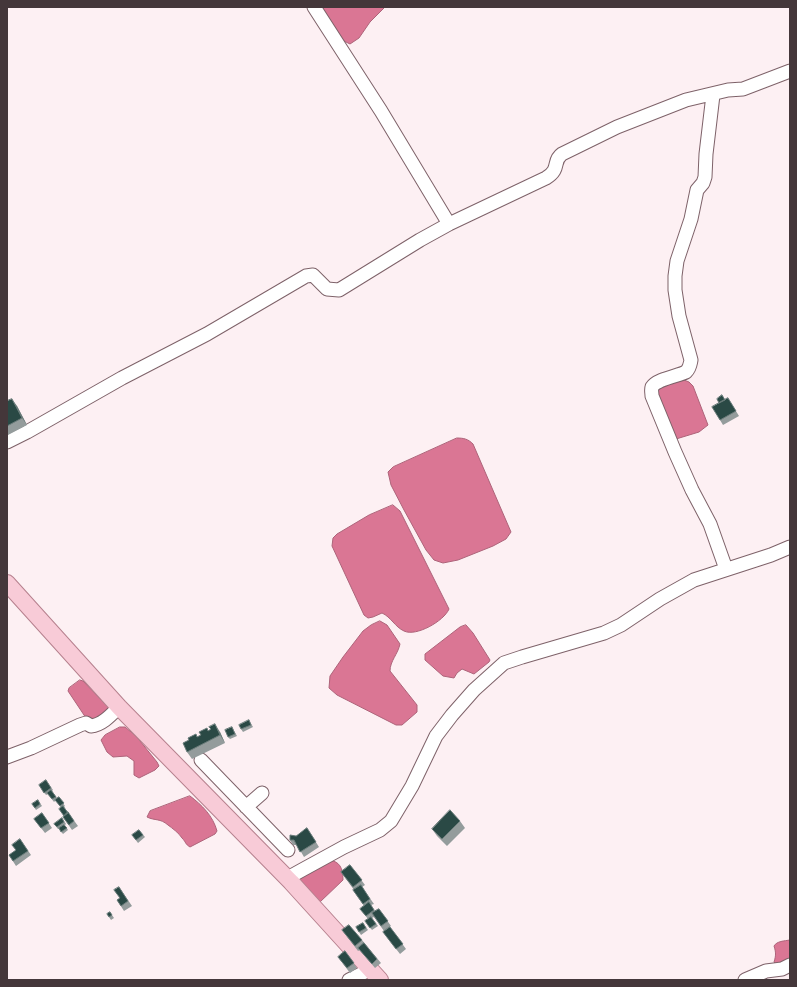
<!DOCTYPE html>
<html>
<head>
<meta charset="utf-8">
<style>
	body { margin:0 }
	#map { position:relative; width:797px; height:987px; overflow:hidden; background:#fdf0f3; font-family:"Source Serif 4",serif }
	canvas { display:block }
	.frame { position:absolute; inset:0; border:8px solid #44373a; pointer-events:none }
</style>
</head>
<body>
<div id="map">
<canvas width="797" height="987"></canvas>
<div class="frame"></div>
</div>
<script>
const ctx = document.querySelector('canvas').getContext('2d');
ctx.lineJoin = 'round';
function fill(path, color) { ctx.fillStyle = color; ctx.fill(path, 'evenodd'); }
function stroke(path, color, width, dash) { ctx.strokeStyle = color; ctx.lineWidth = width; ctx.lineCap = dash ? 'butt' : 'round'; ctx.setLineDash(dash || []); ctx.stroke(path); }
const water = new Path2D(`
	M322 7H385L370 22 359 38 350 44 340 39Z
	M684 380 689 382 693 386 708 425 699 432 676 439 657 391 663 387Z
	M457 438C464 438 468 439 473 444L511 532 506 539 493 546 458 560 443 563 434 560 426 550 404 510 391 485 388 472 393 467Z
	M393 505 400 511 449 609C444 621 416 637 404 631 395 627 391 617 382 613L373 617 368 618 364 615 332 546 333 538 337 534 369 515Z
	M380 621 387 625 400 644C398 654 390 661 390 671L417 705V712L402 725H396L337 695 329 688 330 676 343 657 363 631 371 625Z
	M466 625 473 633 490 660 489 662 474 674 462 669 457 673 454 678 443 676 425 660V654L460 627Z
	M80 680 83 681 110 709 94 724 86 718 68 691 69 688Z
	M120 727H125L136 736 157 762 159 766 155 770 139 778 134 775V761L127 756 113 757 107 752 101 740 105 735Z
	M190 796C202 805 213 816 217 831L215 834 190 847C185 844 186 842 182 838 179 833 172 828 168 825 160 818 155 821 147 817L150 811Z
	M328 860C340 861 343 868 343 880L320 902 298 880 307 870Z
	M790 940V963L778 967 774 962C776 956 776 952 774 946 777 941 784 941 790 940Z`);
fill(water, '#da7694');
stroke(water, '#ad6379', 1);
const minor = new Path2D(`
	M314 7 381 111 449 224
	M713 95 706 154 705 177 703 183 697 190 691 219 677 261 675 276V290L679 316 691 360C690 365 690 368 686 372 678 376 657 379 652 387 651 390 652 393 652 396L675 452 692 490 710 524 726 569
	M7 442 27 432 122 378 207 334 306 276 313 275 327 289 339 290 420 240 449 224 546 178C561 169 552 161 562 154L617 127 686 100 728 90 743 89 790 71
	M7 757 31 748 80 725 86 723 91 726C102 725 111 715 119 707
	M201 760 288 850
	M246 807 262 793
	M291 882 293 875 302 870 344 847 380 830 391 821 412 786 436 736 452 715 474 690 504 663 522 657 604 633 621 625 660 599 694 580 771 555 790 547
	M349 980 371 969
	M745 980 766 971 782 969 790 965`);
const major = new Path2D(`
	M7 583 119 707 291 882 380 980`);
stroke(minor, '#7e6269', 15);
stroke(major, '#b6808e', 18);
stroke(minor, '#fff', 13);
stroke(major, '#f8cbd7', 16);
fill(new Path2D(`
	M725 400 731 403 739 416 723 425 720 420Z
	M7 401 17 406 27 425 8 435 7 434Z
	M249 720 253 727 243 732 241 729Z
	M232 727 237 736 230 739 228 737Z
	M208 731 220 732 225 743 192 759 187 752 198 737Z
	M46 780 53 790 52 791 57 798 59 797 65 806 64 807 78 826 72 830 63 817 64 816 61 808 56 800 54 802 48 794 46 795 39 785Z
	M38 800 42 806 36 810 32 804Z
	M42 813 52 828 45 833 34 819Z
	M62 818 66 824 65 825 68 830 63 834 59 829H58L54 824Z
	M460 821 465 828 447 846 437 836 432 829Z
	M307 828 319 847 304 857 297 845H293L290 840 296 836Z
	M139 830 145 837 138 843 132 835Z
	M20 839 31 855 16 866 9 855 16 851Z
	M350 865 365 885 362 887 374 904 371 905 375 911 379 909 391 926 384 931 374 917 372 918 378 926 372 930 365 921 368 919 360 909 364 906 353 890H354L341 872Z
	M119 887 132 906 124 911 117 900 120 898Z
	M110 912 114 918 111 920 107 914Z
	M363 923 368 930 361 935 356 927Z
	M390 927 406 949 400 954 383 932Z
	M342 930 362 940 381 963 375 968 360 950 358 951Z
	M345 951 357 968 350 973 338 957Z`), '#949c9c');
fill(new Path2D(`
	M12 399 17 406 27 425 22 418Z
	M215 724 220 732 225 743 220 735Z`), '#697b79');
const building = new Path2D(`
	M722 395 725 400 719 403 717 399Z
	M728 398 736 411 720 420 712 407Z
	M12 399 22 418 7 426V401Z
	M249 720 251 725 241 729 239 725Z
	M215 724 220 735 187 752 183 743 189 740 188 738 196 734 197 737 201 735 199 732 207 728 208 731 211 729 209 727Z
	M232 727 235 734 228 737 225 730Z
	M46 780 51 788 44 793 39 785Z
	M51 790 56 797 52 799 47 793Z
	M59 797 64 803 60 806 55 800Z
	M38 800 40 804 35 808 32 804Z
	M63 806 68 813 64 816 59 809Z
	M450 810 460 821 442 839 432 829Z
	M68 812 74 821 69 825 63 817Z
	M42 813 49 823 41 828 34 819Z
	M62 818 64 822 57 827 54 824Z
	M64 825 67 828 61 832 59 828Z
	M307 828 316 842 300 852 294 840H290V835L296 836Z
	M139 830 143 835 136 840 132 835Z
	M20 839 28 851 13 861 9 855 16 850 12 845Z
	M350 865 362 880 353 887 341 872Z
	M361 885 370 899 363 904 353 890Z
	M119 887 128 901 121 906 117 900 120 898 114 890Z
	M369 902 374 910 366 916 360 909Z
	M379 909 388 921 381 926 372 913Z
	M110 912 112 915 109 917 107 914Z
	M371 917 376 924 370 928 365 921Z
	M363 923 366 928 359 932 356 927Z
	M349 925 362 940 355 946 342 930Z
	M390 927 403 944 396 949 383 932Z
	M364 943 377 959 372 964 358 948Z
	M345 951 354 963 347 968 338 957Z`);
fill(building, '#2a4945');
stroke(building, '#697b79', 1);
</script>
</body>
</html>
